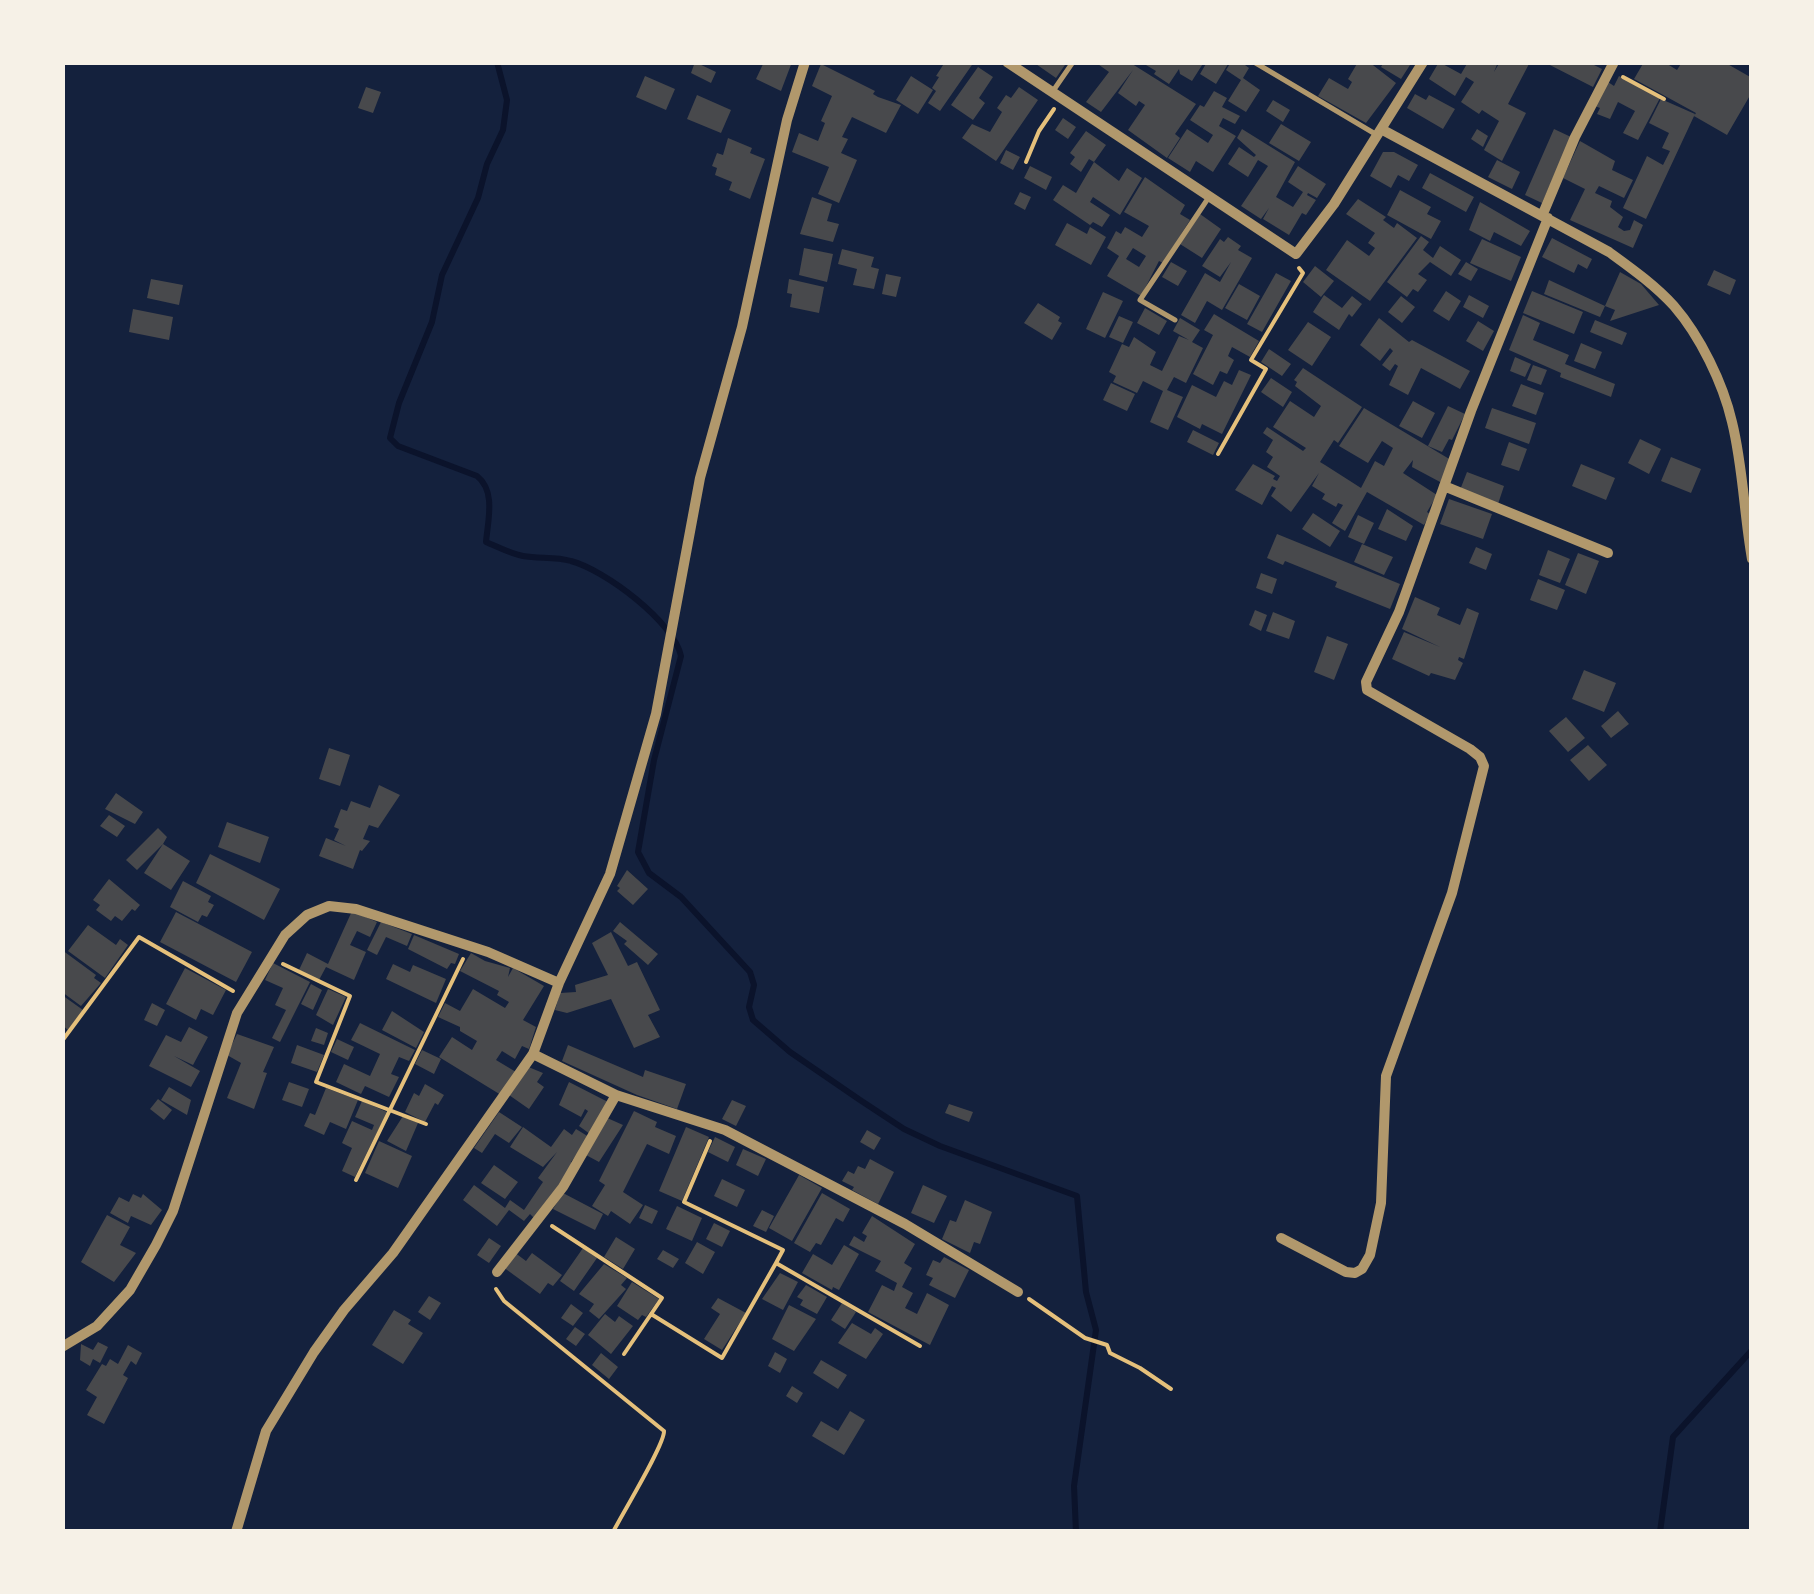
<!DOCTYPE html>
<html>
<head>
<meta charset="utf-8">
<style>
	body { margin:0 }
	#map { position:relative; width:1814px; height:1594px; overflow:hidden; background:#14213d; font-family:"Roboto Condensed",sans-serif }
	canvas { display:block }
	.frame { position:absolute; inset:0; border:65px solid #f6f1e7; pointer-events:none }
</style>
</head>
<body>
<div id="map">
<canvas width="1814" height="1594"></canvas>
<div class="frame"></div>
</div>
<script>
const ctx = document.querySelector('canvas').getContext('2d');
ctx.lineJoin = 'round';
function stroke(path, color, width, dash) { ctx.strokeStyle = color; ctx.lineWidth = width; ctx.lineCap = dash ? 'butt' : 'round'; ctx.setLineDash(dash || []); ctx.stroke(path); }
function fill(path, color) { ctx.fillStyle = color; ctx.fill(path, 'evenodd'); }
stroke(new Path2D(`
	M497 62 507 100 503 130 487 164 478 198 442 275 432 322 399 403 390 438 398 446 477 476C496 491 488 520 486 542 498 547 511 554 523 556 539 559 555 556 571 561 605 570 674 622 681 656L654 760 638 852 649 873 681 897 750 972 754 985 749 1007 753 1020 790 1052 860 1100 904 1129 940 1146 1077 1196 1086 1292 1096 1330 1074 1486 1076 1532
	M1660 1532 1673 1437 1752 1350`), '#0b132b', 6);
fill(new Path2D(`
	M695 62 716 72 711 83 691 73Z
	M764 62H792L781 91 756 79Z
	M945 62H974L940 111 928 103 936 91 932 88 939 77 936 76Z
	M1033 62H1067L1056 78Z
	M1095 62H1129L1196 104 1175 134 1180 138 1167 158 1128 130 1145 105 1139 101 1136 106 1118 93 1133 70 1101 112 1086 102 1109 72Z
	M1148 62H1204L1192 81 1180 74 1179 69 1169 84 1154 74 1156 71 1146 65Z
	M1207 62 1228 64 1216 84 1200 74Z
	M1231 62H1241L1249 68 1243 78 1260 90 1246 112 1228 101 1241 80 1226 70Z
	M1358 62H1369L1396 83 1366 123 1318 96 1329 78 1348 89 1352 82 1348 79Z
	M1384 62H1406L1410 65 1401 79 1381 67Z
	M1439 62 1461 74 1468 62H1498L1494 72 1500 62H1530L1508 104 1526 113 1502 161 1484 150 1499 121 1482 110 1479 114 1461 102 1474 82 1466 77 1455 96 1429 79Z
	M1544 62H1596L1594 65 1602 69 1593 87Z
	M1644 62H1664L1677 70 1682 62H1724L1752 78V92L1727 135 1694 116 1696 113 1634 79Z
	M821 64 875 91 873 94 878 97 901 105 886 133 852 117 842 137 848 139 841 153 857 160 839 203 818 194 829 167 792 152 799 133 818 141 825 123 821 121 832 96 812 86Z
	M978 67 993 77 979 98 985 103 973 120 951 105Z
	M645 76 675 89 666 110 636 97Z
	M911 76 933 90 918 114 896 100Z
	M1619 76 1660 98 1638 140 1623 133 1635 111 1618 102 1610 119 1597 114 1600 108 1595 106 1608 82 1614 86Z
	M366 87 381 92 373 113 358 108Z
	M1019 87 1038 100 996 161 962 138 972 124 990 132 1002 112 997 108 1006 95 1011 98Z
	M1214 91 1227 98 1222 107 1240 116 1235 124 1223 118 1219 126 1236 136 1213 172 1196 161 1190 172 1168 158 1187 129 1208 143 1213 135 1190 120 1200 105 1204 107Z
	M1415 94 1426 100 1429 95 1455 109 1443 129 1407 108Z
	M697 95 731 110 721 133 687 119Z
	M1661 99 1695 114 1646 219 1623 208 1647 156 1663 165 1670 151 1662 148 1669 133 1649 123Z
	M1273 100 1290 110 1283 122 1266 111Z
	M1063 118 1076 127 1068 139 1055 130Z
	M1281 124 1311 142 1299 161 1269 143Z
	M1242 129 1295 162 1276 197 1293 207 1303 192 1288 182 1298 166 1326 184 1317 198 1308 193 1307 195 1316 200 1306 215 1302 213 1289 235 1263 219 1269 208 1261 219 1241 206 1268 166 1258 160 1248 177 1228 164 1239 147 1254 157 1256 155 1237 138Z
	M1477 129 1488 136 1483 147 1471 139Z
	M1554 129 1571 137 1542 203 1525 195Z
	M1086 131 1106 145 1094 162 1089 159 1081 172 1070 164 1075 157 1070 153Z
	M728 138 752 148 750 153 765 159 750 199 729 190 732 182 715 175 717 168 712 166 717 153 723 155Z
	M1580 141 1615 161 1612 170 1633 180 1624 198 1599 186 1595 193 1612 201 1610 207 1623 217 1618 227 1624 231 1630 230 1634 220 1643 225 1633 248 1570 220 1585 189 1563 178Z
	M1006 150 1020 157 1013 170 1000 163Z
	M1383 152H1394L1418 165 1409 181 1398 175 1391 188 1370 176Z
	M1497 160 1520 172 1512 189 1488 177Z
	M1094 162 1119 181 1127 168 1142 178 1120 215 1093 197 1090 202 1110 215 1102 227 1093 222 1090 225 1053 200 1063 185 1076 193Z
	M1030 166 1052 177 1046 190 1024 178Z
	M1430 173 1474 197 1466 212 1422 188Z
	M1145 177 1185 205 1180 214 1190 220 1163 263 1159 261 1141 296 1107 276 1119 256 1107 248 1116 231 1121 234 1125 227 1142 237 1149 226 1124 212ZM1133 248 1146 256 1139 267 1126 259Z
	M1400 190 1431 207 1427 214 1441 221 1431 239 1387 215Z
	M1020 192 1031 197 1025 210 1014 204Z
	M812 197 832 204 827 221 839 224 833 242 800 234Z
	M1358 199 1386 217 1383 220 1394 228 1397 223 1417 238 1370 301 1326 270 1347 240 1369 256 1375 248 1368 243 1375 233 1346 214Z
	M1480 202 1530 231 1521 246 1494 232 1490 241 1469 230Z
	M1200 214 1221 229 1202 258 1180 244Z
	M1067 223 1087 234 1090 227 1106 237 1091 265 1055 245Z
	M1421 236 1429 242 1423 250 1433 258 1440 246 1461 260 1451 276 1430 262 1418 274 1427 280 1418 292 1413 289 1407 297 1387 282Z
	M1228 237 1241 246 1238 250 1252 258 1222 310 1207 301 1195 323 1181 315 1205 273 1220 282 1231 262 1220 277 1202 266 1220 239 1224 242Z
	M1552 238 1592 259 1587 269 1578 264 1574 273 1542 257Z
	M1482 239 1521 257 1511 281 1470 263Z
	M804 248 833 254 827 282 799 275Z
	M842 249 874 257 871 267 879 269 874 289 853 285 857 269 838 264Z
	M1171 262 1187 271 1178 286 1162 277Z
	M1466 262 1478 269 1471 281 1458 274Z
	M1315 266 1334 281 1321 297 1303 282Z
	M1714 270 1736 280 1730 295 1707 285Z
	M1620 272 1641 284 1659 305 1610 321 1615 310 1605 306 1600 317 1544 294 1549 280 1605 306Z
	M1276 273 1291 281 1262 332 1247 324Z
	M886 274 901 277 896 297 882 294Z
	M151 279 183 285 179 305 147 298Z
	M789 279 824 287 819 313 790 307 792 294 787 293Z
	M1239 284 1260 296 1247 320 1225 308Z
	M1446 291 1461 301 1449 321 1433 311Z
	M1532 291 1583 312 1574 334 1523 313Z
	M1103 292 1123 301 1105 338 1086 329Z
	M1324 295 1342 308 1352 296 1362 304 1352 317 1349 314 1339 330 1313 312Z
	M1469 295 1489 306 1483 318 1463 307Z
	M1401 296 1415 307 1402 323 1388 312Z
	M1038 303 1060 317 1058 321 1062 323 1052 340 1024 323Z
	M1145 308 1167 321 1159 335 1137 323Z
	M133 309 173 317 169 340 129 332Z
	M1214 314 1259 341 1250 357 1232 347 1228 356 1234 360 1227 374 1220 371 1213 385 1193 374 1213 335 1204 330Z
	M1523 315 1540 323 1533 340 1569 355 1565 364 1615 384 1611 397 1560 377 1561 373 1509 350Z
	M1119 316 1133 322 1123 343 1109 337Z
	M1180 318 1200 330 1192 342 1203 348 1186 383 1174 377 1167 390 1183 397 1168 430 1150 422 1163 391 1143 381 1137 393 1113 382 1116 376 1109 372 1122 344 1129 347 1134 337 1156 352 1150 365 1162 371 1179 336 1189 340 1173 331Z
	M1379 318 1409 342 1412 340 1470 371 1460 389 1421 368 1408 395 1389 385 1398 366 1395 364 1390 371 1382 365 1393 351 1390 348 1380 361 1360 345Z
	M1595 320 1627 333 1622 345 1590 332Z
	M1478 321 1494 331 1483 351 1466 341Z
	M1308 322 1331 337 1312 366 1288 350Z
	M1581 343 1602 352 1595 369 1574 361Z
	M1269 349 1291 364 1282 376 1261 362Z
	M1515 357 1531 364 1525 377 1510 371Z
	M1533 365 1547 370 1541 385 1527 380Z
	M1303 368 1362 407 1338 443 1334 440 1320 462 1325 465 1361 488 1375 461 1384 466 1393 448 1382 441 1368 463 1339 446 1364 408 1451 460 1442 483 1412 467 1413 460 1403 473 1437 495 1427 512 1430 514 1424 525 1367 492 1345 531 1332 523 1343 505 1338 503 1336 507 1322 499 1325 494 1312 486 1319 473 1291 512 1271 496 1276 488 1272 486 1262 505 1235 490 1253 464 1275 476 1273 479 1277 481 1280 476 1267 467 1273 457 1266 452 1273 440 1263 433 1267 427 1303 451 1306 448 1273 427 1290 401 1314 417 1321 406 1295 386 1297 382 1294 380Z
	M1239 370 1251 375 1222 434 1202 424 1200 429 1177 417 1192 385 1216 397 1224 381 1232 385Z
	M1271 378 1292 392 1283 407 1261 392Z
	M1111 383 1135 394 1127 411 1103 400Z
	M1521 384 1544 393 1536 415 1512 406Z
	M1413 401 1435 413 1422 438 1399 426Z
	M1448 406 1465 414 1452 440 1449 439 1442 452 1428 446Z
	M1492 408 1536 423 1529 444 1485 428Z
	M1193 430 1219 443 1213 455 1187 442Z
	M1640 439 1661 449 1649 474 1628 463Z
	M1509 442 1527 449 1519 471 1501 465Z
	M1671 457 1701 469 1691 493 1661 481Z
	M1581 464 1615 478 1606 500 1572 486Z
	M1467 472 1504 486 1498 504 1460 490Z
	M1449 499 1492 514 1483 539 1440 524Z
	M1387 509 1413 526 1406 541 1378 529Z
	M1313 513 1340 531 1330 547 1302 529Z
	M1358 515 1374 523 1364 544 1348 537Z
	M1277 534 1400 584 1390 609 1335 587 1337 582 1285 561 1283 565 1267 558Z
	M1362 544 1393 557 1384 575 1354 562Z
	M1476 547 1492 554 1486 570 1469 563Z
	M1548 550 1570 559 1560 583 1539 575Z
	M1578 553 1599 561 1586 594 1565 585Z
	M1261 573 1277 579 1272 594 1256 588Z
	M1538 579 1565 590 1557 610 1530 600Z
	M1415 597 1440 608 1437 615 1460 625 1467 608 1479 613 1464 659 1459 657 1458 660 1463 663 1455 680 1431 673 1429 676 1392 659 1404 632 1440 647 1402 629Z
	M1255 610 1267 615 1261 631 1249 625Z
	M1273 612 1295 621 1289 639 1266 631Z
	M1327 636 1348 644 1334 680 1314 672Z
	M1584 670 1616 683 1604 712 1572 699Z
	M1618 711 1629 724 1611 738 1601 726Z
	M1566 717 1585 738 1568 752 1549 731Z
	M1588 745 1607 765 1589 781 1570 760Z
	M329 748 350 755 340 786 319 779Z
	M379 785 400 795 378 828 369 825 363 839 370 841 362 851 360 850 353 869 319 856 326 838 346 846 334 840 339 829 334 827 341 809 347 811 351 801 370 808Z
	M116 793 143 812 135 824 105 809Z
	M109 815 125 826 117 837 100 826Z
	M227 822 269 837 260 863 218 847Z
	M158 828 167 837 163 844 190 861 171 890 144 873 163 844 137 870 126 860Z
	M210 854 280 889 264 920 196 883Z
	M627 870 648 889 633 905 617 891 620 888 617 886Z
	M109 879 140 905 135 911 132 909 122 921 115 916 111 921 96 910 100 905 93 900Z
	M183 881 211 896 208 902 214 905 207 917 202 915 198 922 170 907Z
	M352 911 377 922 370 937 357 931 350 945 366 952 354 980 326 967 319 980 299 970 307 953 328 964Z
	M176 912 252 952 236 982 160 942Z
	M381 922 412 934 407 946 386 937 377 955 367 950Z
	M620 922 658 954 648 965 624 944 627 941 613 931Z
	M88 925 116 945 120 939 128 945 105 978 68 951Z
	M611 932 628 966 637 962 660 1010 648 1015 660 1037 634 1048 611 999 567 1013 555 1010 560 993 576 992 575 985 608 975 592 943Z
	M414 935 459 954 455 964 451 963 447 969 408 949Z
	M62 950 96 975 94 978 101 983 81 1006 62 992Z
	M471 953 485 961 510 968 508 977 513 968 544 986 523 1020 536 1027 529 1049 522 1046 515 1059 502 1051 496 1060 516 1072 501 1095 439 1057 452 1037 472 1050 477 1041 460 1031V1027L438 1017 445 1003 460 1011 473 989 505 1008 509 1002 497 995 499 991 460 971Z
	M273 963 310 982 280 1042 272 1038 286 1010 275 1005 283 988 265 980Z
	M393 964 410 972 413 965 446 979 436 1003 386 979Z
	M185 968 226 990 213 1015 201 1009 196 1020 166 1004Z
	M311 984 322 990 313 1010 301 1004Z
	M328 989 346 997 333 1025 316 1015Z
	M62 995 83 1010 68 1030 62 1025Z
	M152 1003 165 1010 157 1026 144 1020Z
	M392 1011 424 1032 416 1048 382 1030Z
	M360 1023 415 1050 409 1061 399 1057 391 1074 399 1077 389 1097 365 1086 361 1094 336 1082 344 1064 370 1076 380 1054 351 1040Z
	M189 1027 208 1037 193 1065 174 1056 200 1071 191 1087 149 1066 166 1035 181 1042Z
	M316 1028 328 1033 324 1045 311 1041Z
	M237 1034 274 1047 263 1072 267 1073 254 1109 227 1098 241 1063 227 1055Z
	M337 1039 354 1047 348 1060 331 1052Z
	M297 1045 324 1055 317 1072 291 1063Z
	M568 1045 643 1077 645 1070 686 1084 677 1109 637 1095 562 1061Z
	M422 1050 441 1059 434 1074 415 1064Z
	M526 1066 543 1073 537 1082 544 1087 529 1109 509 1095Z
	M289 1082 309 1089 302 1107 282 1100Z
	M569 1082 608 1102 590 1134 579 1126 588 1111 585 1109 581 1117 559 1105Z
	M425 1084 444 1095 438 1105 435 1103 425 1122 405 1112 414 1093 419 1096Z
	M169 1087 191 1100 187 1115 161 1100Z
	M326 1088 358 1100 346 1129 330 1122 324 1135 304 1126 310 1113 315 1115Z
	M158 1099 172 1110 164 1120 150 1109Z
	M732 1100 746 1106 736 1126 722 1119Z
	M362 1101 387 1112 355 1177 342 1171 352 1148 342 1143 352 1121 372 1130 374 1125 355 1117Z
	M949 1104 973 1112 969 1122 945 1113Z
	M634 1111 657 1122 655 1127 676 1136 669 1154 647 1144 623 1192 643 1205 630 1224 611 1211 608 1216 592 1206 605 1185 599 1181Z
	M499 1112 522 1127 509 1143 495 1134 482 1153 474 1148Z
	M403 1116 418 1123 406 1151 387 1141Z
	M605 1117 623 1125 599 1162 586 1155Z
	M523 1127 551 1147 564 1129 572 1135 576 1129 589 1137 571 1162 574 1165 534 1218 530 1214 524 1221 509 1210 497 1226 463 1200 474 1185 505 1208 510 1200 524 1210 543 1182 538 1178 557 1152 543 1167 510 1147Z
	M686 1127 709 1137 682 1201 659 1191Z
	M867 1130 881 1138 874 1150 860 1142Z
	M715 1137 735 1147 728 1162 708 1152Z
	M379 1141 412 1156 398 1188 365 1173Z
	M743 1149 766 1159 758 1176 736 1165Z
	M870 1159 894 1172 878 1204 852 1190 854 1187 842 1181 848 1171 854 1174 858 1166 865 1169Z
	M494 1165 518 1182 505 1199 481 1183Z
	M799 1175 822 1188 792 1241 769 1228Z
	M722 1179 745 1190 737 1207 714 1196Z
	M923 1185 947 1196 934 1223 911 1213Z
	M563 1193 603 1214 595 1230 553 1209Z
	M822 1193 850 1209 843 1222 836 1218 821 1245 816 1243 810 1252 794 1243Z
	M133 1194 141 1198 143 1194 162 1210 151 1225 131 1216 128 1223 110 1213 119 1197 129 1202Z
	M965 1200 992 1212 980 1244 974 1242 970 1253 942 1239 950 1220 956 1222Z
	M645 1205 658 1211 652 1224 639 1218Z
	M677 1206 702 1218 692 1241 666 1229Z
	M762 1210 774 1216 766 1232 753 1226Z
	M107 1215 130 1227 120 1245 136 1253 114 1282 81 1262Z
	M872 1216 915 1244 904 1263 912 1268 902 1287 913 1293 905 1308 917 1314 927 1293 949 1305 930 1345 868 1312 882 1285 894 1291 897 1283 875 1271 881 1261 849 1245 854 1236 864 1242 867 1236 862 1233Z
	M714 1223 730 1231 722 1247 706 1239Z
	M616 1237 635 1249 623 1269 604 1257Z
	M489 1238 501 1246 489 1263 477 1255Z
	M697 1242 715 1252 703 1274 685 1263Z
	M844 1245 859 1254 839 1290 833 1287 832 1290 802 1273 813 1254 832 1265Z
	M583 1248 597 1258 574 1291 560 1281Z
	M663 1250 679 1259 673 1268 657 1259Z
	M514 1252 526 1261 532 1253 562 1275 553 1286 548 1283 540 1294 503 1267Z
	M944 1257 969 1270 955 1298 929 1285 933 1278 926 1275 933 1260 940 1263Z
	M604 1264 627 1278 621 1285 626 1289 599 1319 589 1311 594 1304 579 1294Z
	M780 1273 798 1282 783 1310 762 1299Z
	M632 1282 659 1299 646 1317 642 1315 638 1320 617 1306Z
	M806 1285 827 1297 817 1314 800 1305 803 1300 797 1297Z
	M429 1296 441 1303 430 1320 418 1312Z
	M718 1298 746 1313 722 1350 704 1339 720 1314 711 1308Z
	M842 1303 856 1312 845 1329 831 1320Z
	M571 1304 583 1313 573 1326 561 1318Z
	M789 1305 816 1319 794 1351 772 1339Z
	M394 1310 411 1320 408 1324 423 1333 403 1364 372 1345Z
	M605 1314 615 1322 619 1316 633 1326 611 1354 588 1335Z
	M852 1323 871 1334 875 1328 883 1334 866 1359 838 1343Z
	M575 1327 585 1334 576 1346 566 1339Z
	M98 1342 108 1347 100 1363 93 1359 90 1366 80 1360 81 1344 93 1350Z
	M128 1345 142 1353 136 1365 131 1361 123 1375 128 1378 104 1424 87 1415 97 1397 86 1390 102 1364 106 1366 110 1359 118 1364Z
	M775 1352 787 1359 780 1373 768 1366Z
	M601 1353 618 1367 609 1379 592 1365Z
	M821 1360 847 1375 838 1389 813 1373Z
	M792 1386 803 1393 797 1403 786 1396Z
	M850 1411 865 1420 844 1455 812 1436 821 1421 838 1431Z`), '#48494c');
stroke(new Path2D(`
	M1623 77 1664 99
	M1026 162 1039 131 1054 109
	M1218 454 1266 369 1251 360 1303 273 1299 268
	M283 964 350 996 316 1082 426 1124
	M62 1041 139 937 233 991
	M710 1141 684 1202 783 1250 776 1263 920 1346
	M356 1180 463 959
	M552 1226 662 1298 624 1354
	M496 1289 504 1301 664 1431C665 1444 622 1514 613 1532
	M1029 1299 1085 1338 1107 1345 1110 1353 1140 1368 1171 1389
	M651 1314 722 1358 776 1263`), '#e5c07b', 4);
stroke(new Path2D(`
	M1254 62 1377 135
	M1053 91 1073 62
	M1175 320 1140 300 1209 197`), '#b1986c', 5);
stroke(new Path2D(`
	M1007 62 1296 254 1334 204 1423 62
	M1381 129 1609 252C1631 268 1655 285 1674 306 1700 336 1723 383 1732 422 1743 466 1744 514 1752 559
	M1542 216 1575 137 1614 62
	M1444 486 1608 553
	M559 983 533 1054 616 1095 725 1130 905 1224 1018 1292
	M1281 1238 1346 1272 1355 1273 1362 1269 1370 1255 1381 1203 1386 1076 1452 893 1484 766 1480 757 1470 749 1367 690 1366 682 1399 612 1471 411 1548 218
	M497 1272 563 1187 616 1095
	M62 1347 97 1326 130 1290 156 1245 173 1211 237 1013 285 935 307 915 329 906 356 909 488 952 559 983 610 874 656 714 700 478 742 327 787 120 805 62
	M236 1532 266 1431 314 1352 344 1310 393 1253 533 1054`), '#b1986c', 10);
</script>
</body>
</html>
